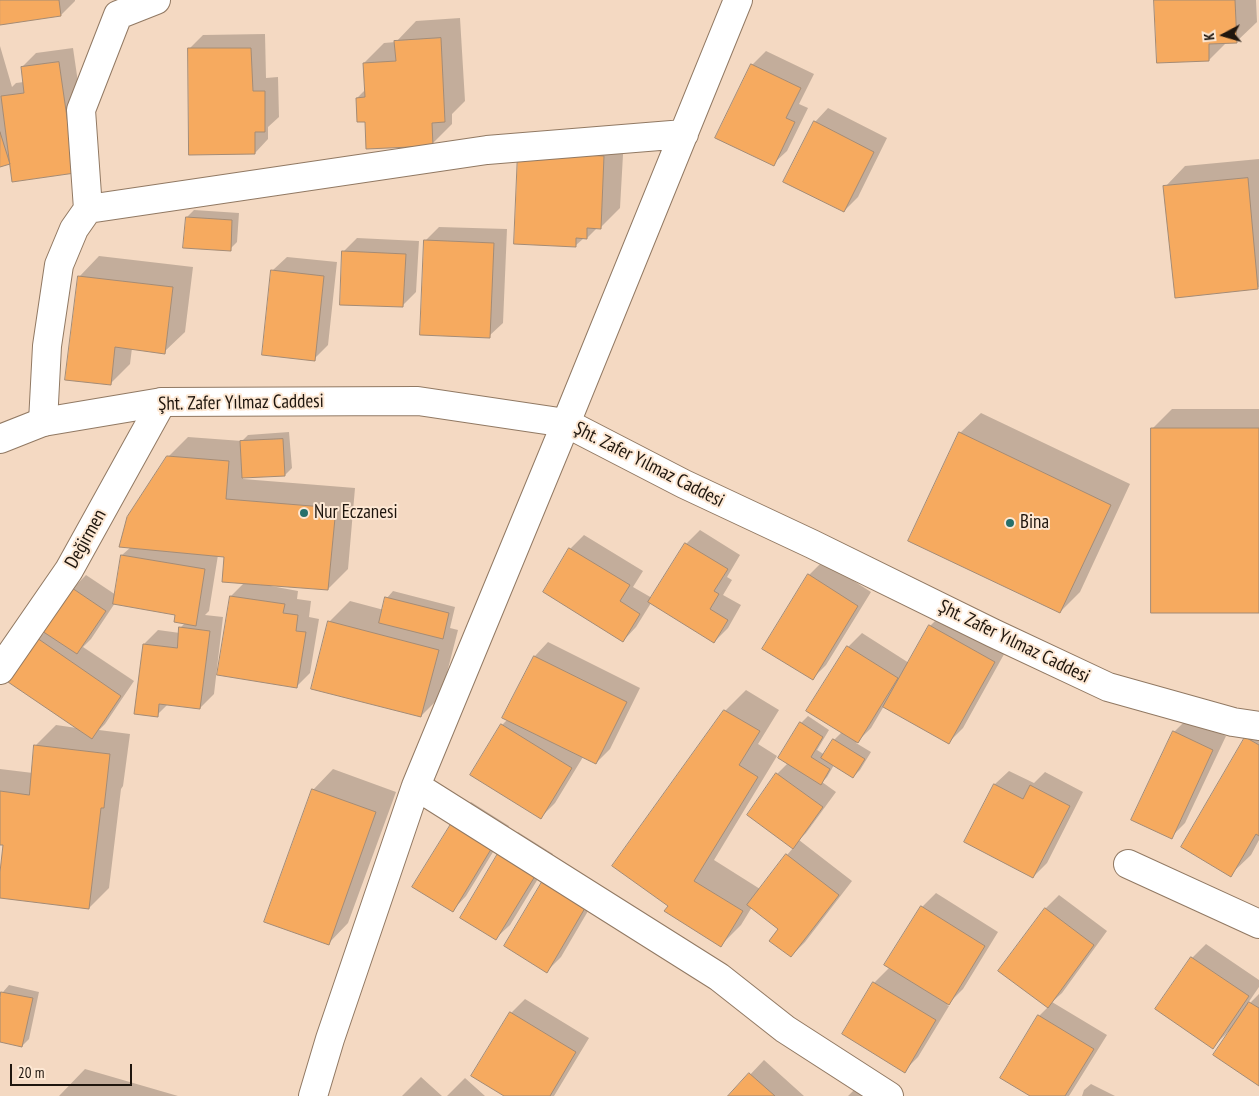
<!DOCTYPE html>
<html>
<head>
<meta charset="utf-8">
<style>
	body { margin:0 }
	#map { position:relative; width:1259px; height:1096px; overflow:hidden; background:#f4d9c2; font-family:"PT Sans Narrow",sans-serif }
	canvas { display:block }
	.north { position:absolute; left:1199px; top:10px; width:50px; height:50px; -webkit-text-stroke:4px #fde8d4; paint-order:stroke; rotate:264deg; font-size:14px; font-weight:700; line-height:20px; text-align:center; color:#1f160e }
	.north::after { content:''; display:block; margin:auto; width:18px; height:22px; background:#1f160e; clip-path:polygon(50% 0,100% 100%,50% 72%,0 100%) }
	.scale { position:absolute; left:10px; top:1064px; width:122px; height:22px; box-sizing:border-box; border:2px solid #1f160e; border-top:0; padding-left:6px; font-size:15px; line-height:18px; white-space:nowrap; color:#1f160e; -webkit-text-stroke:4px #fde8d4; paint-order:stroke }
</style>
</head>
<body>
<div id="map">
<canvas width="1259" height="1096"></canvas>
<div class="north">K</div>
<div class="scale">20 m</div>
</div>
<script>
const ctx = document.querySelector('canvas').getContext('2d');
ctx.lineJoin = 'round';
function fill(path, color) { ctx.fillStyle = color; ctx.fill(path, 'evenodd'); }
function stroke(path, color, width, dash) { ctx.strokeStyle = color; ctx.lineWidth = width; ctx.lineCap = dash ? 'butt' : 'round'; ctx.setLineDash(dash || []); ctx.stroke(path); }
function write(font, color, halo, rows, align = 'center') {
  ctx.font = font + ' "PT Sans Narrow",sans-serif'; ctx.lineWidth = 4; ctx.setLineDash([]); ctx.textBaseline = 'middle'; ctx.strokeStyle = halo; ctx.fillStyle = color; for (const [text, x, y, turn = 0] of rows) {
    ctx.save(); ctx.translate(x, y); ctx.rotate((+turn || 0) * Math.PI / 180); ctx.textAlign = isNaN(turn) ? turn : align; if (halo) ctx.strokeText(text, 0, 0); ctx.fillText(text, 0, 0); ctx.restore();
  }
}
fill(new Path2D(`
	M0 0H75V1L61 15 0 23Z
	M1156 0H1256L1257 22 1236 42H1227L1209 60Z
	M460 18 465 101 452 114V124L432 144 366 121 357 98 366 89 364 63 384 43 396 42 416 21Z
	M265 34 266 78 278 77 279 117 268 127V139L255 153 189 49 203 35Z
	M0 46 12 87 16 83 24 82 22 67 36 53 73 48 89 158 11 161 9 163 0 165Z
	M766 51 814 74 799 104 808 108 787 151 773 164 717 137 752 65Z
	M828 108 887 138 858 197 844 211 815 122Z
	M624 137 620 208 600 228H597L587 238H584L575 246 520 153Z
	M1259 159V287L1257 288 1165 187 1185 166Z
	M194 210 239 213 237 242 230 249 187 217Z
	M439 227 507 229 503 323 489 336 425 241Z
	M357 238 419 241 416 292 402 306 343 252Z
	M99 256 193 267 185 332 164 352 132 348 130 364 110 384 79 277Z
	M287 257 337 262 328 345 314 359 273 270Z
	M1172 409H1259V612L1152 429Z
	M981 413 1130 484 1080 592 1060 612 909 541 960 433Z
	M289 432 292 468 285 475 243 477V479L355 488 348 569 328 589 271 584V586L298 591 297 599 311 601 309 617 319 619 310 673 296 687 219 674 231 596 245 582 225 556 218 555 209 611 205 615 223 617 214 694 200 708 168 704 157 715 144 644 158 630 180 633V628L185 623 177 614 115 603 91 639 83 647 134 681 105 724 99 730 130 734 123 786 121 789 109 888 89 908 0 897V883L5 844 0 843V769L33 773 36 745 56 725 77 728 38 639 46 631 72 589 86 575 116 595 122 555 131 547 168 457 188 437 242 441 248 435Z
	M700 530 740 555 727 577 732 580 723 595 741 605 728 628 714 642 651 603 636 627 623 641 570 549 584 535 643 571 633 587 652 598 686 544Z
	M823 561 871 592 826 665 812 679 809 575Z
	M393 591 455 607 450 628 458 630 441 696 421 716 329 622 350 601 384 610 387 598Z
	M944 612 1008 647 963 728 949 742 884 706 871 728 856 743 871 752 860 770 853 777 834 765 827 777 822 782 836 792 806 833 799 840 852 881 805 942 791 956 779 928 752 907 741 925 721 945 669 906 614 866 725 711 746 690 779 710 758 744 777 756 714 860 760 889 787 855 793 848 748 815 777 774 788 763 801 723 808 716 829 730 817 750 825 755 834 740 842 732 848 647 862 633 909 663 930 626Z
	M548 642 640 688 610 749 596 763 583 757 555 803 541 817 502 725 508 719 535 656Z
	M1188 718 1226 736 1185 823 1171 837 1174 732Z
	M1259 725V840L1251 855 1230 875 1246 738Z
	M333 769 396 792 348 923 328 944 313 790Z
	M1009 771 1034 783 1045 772 1083 792 1047 863 1033 877 966 842 995 784Z
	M471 802 509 826 466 896 453 910 457 816Z
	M518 832 553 854 510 925 496 938 504 846Z
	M557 869 598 894 561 957 547 971 505 945 543 883Z
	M936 893 998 932 963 989 947 1005 949 1006 918 1057 904 1071 843 1034 874 983 890 967 922 907Z
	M1059 895 1107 931 1062 993 1052 1002 1107 1035 1069 1096H1032L1039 1016 1048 1007 1045 909Z
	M1206 944 1259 980V987L1248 1003 1249 1004 1259 994V1085L1229 1031 1213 1047 1157 1009 1192 958Z
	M9 985 39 992 29 1039 22 1046 0 1041V1004L3 992Z
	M525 999 589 1038 554 1096H507L511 1013Z
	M764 1060 804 1096H730Z
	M85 1069 178 1096H59Z
	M421 1077 442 1096H402Z
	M465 1078 485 1096H447Z
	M1091 1084 1115 1096H1082L1084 1090Z
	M855 1089 864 1096H848Z`), '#0003');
const building = new Path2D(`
	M0 0H59L61 16 0 25Z
	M1154 0H1235L1237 43 1209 44V61L1157 63Z
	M441 38 445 122 432 123 433 146 366 149 365 122H357L356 98 365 97 363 63 396 61 394 41Z
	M188 48H251L253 91H265V132H255V154L189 155Z
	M59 62 75 173 12 182 1 96 24 93 21 67Z
	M751 64 801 88 786 118 795 122 774 166 715 138Z
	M814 121 874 152 844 212 783 182Z
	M0 132 10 164 0 167Z
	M518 152 604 156 601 229 587 228V239L576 238V247L514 244Z
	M1248 178 1258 289 1175 298 1163 186Z
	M186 217 232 220 231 251 183 248Z
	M424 240 494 243 490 338 420 335Z
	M342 251 406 254 403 307 340 305Z
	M271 270 324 276 315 361 262 355Z
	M78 276 173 287 165 354 115 347 111 385 65 380Z
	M1151 428H1259V613H1151Z
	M959 432 1111 505 1060 613 908 541Z
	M283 439 285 476 242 478 240 441Z
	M167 456 229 461 226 499 336 508 328 590 222 582 224 557 119 547 127 517Z
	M685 543 728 569 714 591 719 594 710 609 728 620 714 643 648 602Z
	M569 548 630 585 620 601 640 614 623 642 543 592Z
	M121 555 205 569 196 626 174 622 175 615 113 604Z
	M808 574 858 606 813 680 762 649Z
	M72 588 106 611 77 654 42 631Z
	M230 596 285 604 283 613 298 615 296 631 306 632 297 688 217 675Z
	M385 597 449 613 443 639 379 623Z
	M328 621 439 650 421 717 311 689Z
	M929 625 995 662 949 744 883 707Z
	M179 627 210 631 200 709 159 704 158 717 134 714 143 644 177 648Z
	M37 638 121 696 92 739 8 682Z
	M847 646 898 678 858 743 806 711Z
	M534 656 627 702 596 764 502 718Z
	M724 710 760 731 739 765 758 777 694 881 743 911 721 947 664 911 668 906 612 866Z
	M800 722 823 737 811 757 830 769 821 785 778 758Z
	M501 724 572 768 541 819 470 775Z
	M1173 731 1213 750 1172 839 1131 820Z
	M1245 737 1259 745V836L1256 834 1231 877 1181 847Z
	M833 739 865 759 853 778 821 758Z
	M34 745 110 754 104 808H101L89 909 0 898V872L3 845H0V791L29 795Z
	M776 773 823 807 793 849 747 815Z
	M994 784 1023 799 1030 785 1070 806 1033 878 964 842Z
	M312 789 376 812 329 945 264 922Z
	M456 816 496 841 453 912 412 887Z
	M503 845 540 868 496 940 460 918Z
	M786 854 839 895 791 957 769 941 778 929 747 905Z
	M542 882 585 908 547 973 504 946Z
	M921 906 985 946 949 1005 884 965Z
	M1045 908 1094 945 1048 1008 998 971Z
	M1191 957 1249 996 1213 1049 1155 1009Z
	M873 982 936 1020 905 1073 842 1034Z
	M1 992 33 998 22 1047 0 1042V998Z
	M1249 1002 1259 1008V1086L1213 1055Z
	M510 1012 576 1052 550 1096H504L471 1076Z
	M1038 1015 1094 1049 1065 1096H1030L1000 1078Z
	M749 1073 775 1096H728Z`);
fill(building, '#f6aa5f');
stroke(building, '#a48b75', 1);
const minor = new Path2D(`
	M156 0 118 15 81 110 88 209 487 150 684 134
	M43 422 47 346 59 265 74 229 88 209
	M0 670 69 570 162 402
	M416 786 719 977 785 1029 889 1096
	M1128 864 1259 924
	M313 1096 330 1039 416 786 566 423 738 0`);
const tertiary = new Path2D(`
	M0 439 43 422 162 402 418 401 566 423 684 484 812 544 993 633 1108 687 1233 722 1259 726`);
stroke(minor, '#917963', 30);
stroke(tertiary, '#917963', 30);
stroke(minor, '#fff', 28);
stroke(tertiary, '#fff', 28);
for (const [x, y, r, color] of [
	[304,513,5,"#27706b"],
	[1010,523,5,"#27706b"]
]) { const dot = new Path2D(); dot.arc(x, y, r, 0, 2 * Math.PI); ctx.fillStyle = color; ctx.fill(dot); stroke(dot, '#fde8d4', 2); }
write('19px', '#1f160e', '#fde8d4', [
	["Şht. Zafer Yılmaz Caddesi",241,403,-1],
	["Şht. Zafer Yılmaz Caddesi",649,465,27],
	["Değirmen",86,539,-61],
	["Şht. Zafer Yılmaz Caddesi",1014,642,26]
]);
write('19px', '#1f160e', '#fde8d4', [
	["Nur Eczanesi",314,513],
	["Bina",1020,523]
], 'left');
</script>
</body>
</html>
